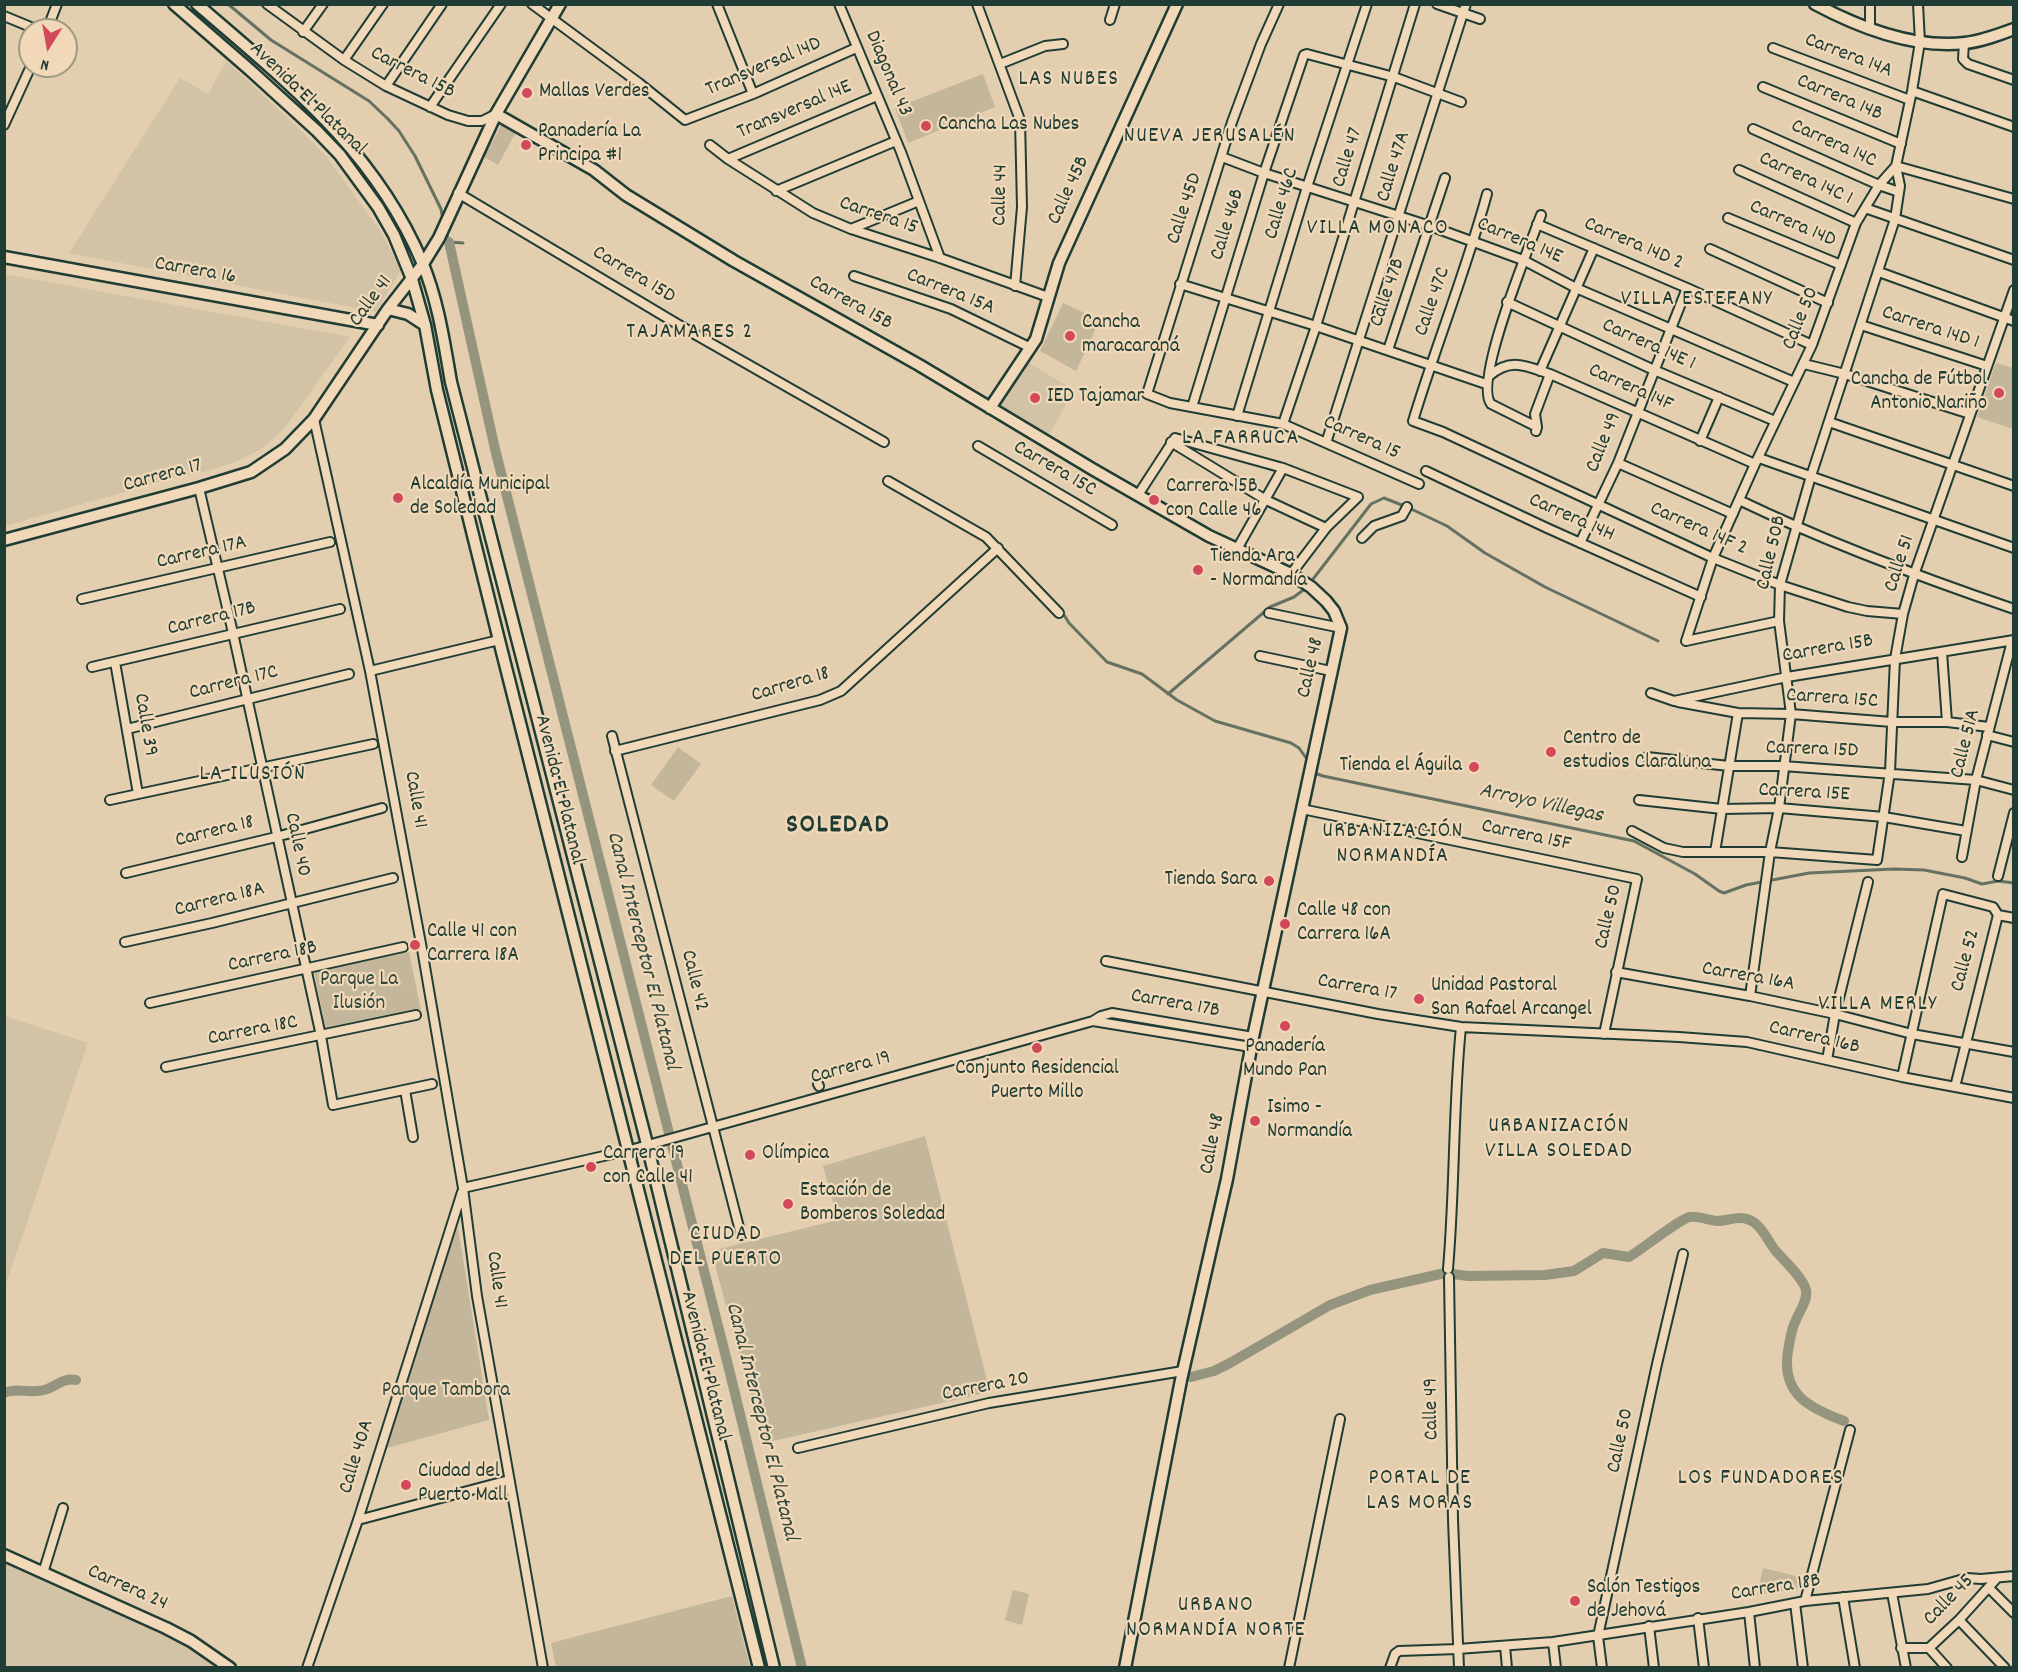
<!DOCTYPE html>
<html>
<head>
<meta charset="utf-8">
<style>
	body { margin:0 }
	#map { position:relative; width:2018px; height:1672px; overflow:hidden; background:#e3cfb0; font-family:Dekko,sans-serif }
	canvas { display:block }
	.frame { position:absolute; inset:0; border:6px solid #1f3d34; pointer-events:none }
	.north { position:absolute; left:18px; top:18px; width:60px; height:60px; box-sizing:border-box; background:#f0d8b8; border:2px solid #9c9a83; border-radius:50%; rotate:191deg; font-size:16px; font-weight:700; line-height:24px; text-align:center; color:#1f3d34 }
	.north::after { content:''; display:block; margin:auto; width:21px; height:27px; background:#d1495b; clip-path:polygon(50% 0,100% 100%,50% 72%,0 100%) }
</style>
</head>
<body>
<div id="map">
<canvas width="2018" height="1672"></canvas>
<div class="frame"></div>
<div class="north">N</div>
</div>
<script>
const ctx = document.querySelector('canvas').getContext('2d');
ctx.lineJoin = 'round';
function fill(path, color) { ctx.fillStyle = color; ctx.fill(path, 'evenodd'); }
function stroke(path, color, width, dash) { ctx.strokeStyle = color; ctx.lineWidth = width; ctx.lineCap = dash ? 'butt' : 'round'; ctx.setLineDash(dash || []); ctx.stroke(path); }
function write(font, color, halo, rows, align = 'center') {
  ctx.font = font + ' Dekko,sans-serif'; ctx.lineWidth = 4.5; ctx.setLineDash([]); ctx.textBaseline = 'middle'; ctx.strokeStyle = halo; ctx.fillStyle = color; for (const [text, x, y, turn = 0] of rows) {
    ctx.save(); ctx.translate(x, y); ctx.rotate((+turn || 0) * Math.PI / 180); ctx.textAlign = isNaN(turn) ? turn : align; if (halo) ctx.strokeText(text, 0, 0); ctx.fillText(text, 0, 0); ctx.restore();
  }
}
fill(new Path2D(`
	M226 61 290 120 326 156 381 232 401 270 376 312 69 253 180 78 208 94Z
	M5 274 350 337 289 422 275 438 259 450 235 462 211 470 174 478 5 526Z
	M1026 361 1074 390 1049 435 996 405Z
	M5 1016 88 1043 5 1287 4 1016Z
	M4 1562 175 1639 219 1667H5Z`), '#d2c3a6');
fill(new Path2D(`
	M983 74 995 107 908 143 895 108Z
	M502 124 516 132 498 165 484 157Z
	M1063 303 1100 320 1076 371 1040 351Z
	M1996 363 2013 368V429L1977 417Z
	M678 747 701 764 674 801 651 785Z
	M409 952 421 1011 326 1030 314 971Z
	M925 1136 990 1392 764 1443 711 1251 838 1220 823 1166Z
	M458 1227 489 1420 387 1448 442 1267Z
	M1763 1568 1804 1578 1802 1588 1757 1595Z
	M1013 1590 1029 1594 1022 1625 1005 1620Z
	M732 1596 750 1667H556L551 1643Z`), '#c3b69b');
stroke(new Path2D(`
	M228 4 271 40 369 101 388 119 399 131 415 156 441 209 443 220
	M446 232 449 242 463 243
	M1310 583 1371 504 1384 498 1407 507 1447 526 1485 553 1545 587 1658 641
	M1064 615 1069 623 1107 662 1142 674 1177 700 1215 721 1291 743 1299 748 1309 762
	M1168 694 1270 607 1294 597 1306 588
	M1313 768 1317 774 1323 776 1634 841 1695 874 1719 891 1724 893 1746 885 1809 873 1894 869 1924 870 1965 878 1982 884 1998 881 2014 883`), '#667261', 3);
stroke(new Path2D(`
	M449 242 495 449 729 1369 802 1668
	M1191 1377 1214 1371 1230 1363 1330 1305 1370 1290 1445 1273 1468 1276 1545 1275 1574 1271 1603 1253 1629 1257C1641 1250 1681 1218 1690 1217 1700 1216 1708 1220 1717 1221 1725 1221 1732 1218 1740 1218 1759 1218 1765 1237 1775 1250 1784 1261 1803 1277 1806 1290 1808 1300 1800 1310 1796 1320 1791 1329 1790 1340 1788 1351 1781 1394 1809 1408 1844 1421
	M4 1393C17 1387 30 1394 44 1390 55 1387 64 1377 76 1380`), '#95957f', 10);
const street = new Path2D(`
	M267 4 344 60 386 86 448 115 468 121H482L496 114
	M532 4 639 83 685 120 753 94 856 48
	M717 4 753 94
	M839 4 901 152 940 258
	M977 4 1020 120 1022 207 1015 286
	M1279 4 1261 44 1232 122 1147 394 1170 403 1283 424 1419 484
	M1437 4 1480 19
	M1870 4V28
	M4 16 38 30
	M1110 20 1115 4
	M47 30 57 4
	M303 32 323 4
	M1964 43 1963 59 1968 64 2014 80
	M1773 48 1910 100
	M344 60 383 4
	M1000 64 1045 46 1063 44
	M386 86 442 4
	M1763 87 1901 144
	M1912 91 2014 127
	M430 107 501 4
	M4 125 31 66
	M1753 129 1879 185 1899 192
	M710 145 728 159 813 213 851 229 940 258 1048 297
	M1222 157 1264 173 1430 226 1523 260 1576 288 1794 382
	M728 159 877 96
	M1896 166 2014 199
	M1739 170 1856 223
	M776 191 896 141
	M458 193 684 328 884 442
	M1487 194C1466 271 1436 345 1413 421L1443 432 1713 558 1780 585 1848 607 1867 611 1903 614
	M1865 208 2014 260
	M1728 218 1841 265
	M1537 224 1687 288 1812 345
	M851 229 919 201
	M1710 249 1828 303
	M1879 272 2014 321
	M854 276 951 309 1031 348
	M1180 284 1316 326 1486 384
	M1507 302 1654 370 1775 421
	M1861 325 1987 366
	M1388 350 1445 178
	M1804 364 1845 374 1970 414
	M1540 371 1594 248
	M1489 376C1511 357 1526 366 1550 374L1755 464
	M1192 407 1264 173 1304 55 1307 54 1394 77 1461 102
	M1237 416 1307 187 1367 4
	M314 419 370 671 422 949 463 1188 477 1296 543 1668
	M1829 422 2014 486
	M1283 424 1316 326 1415 4
	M1537 427 1535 414 1550 374
	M1536 431 1537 427 1491 404C1473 382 1530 245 1541 215
	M1700 441 1719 397
	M1171 442 1266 500 1326 528
	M1326 443 1466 4
	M978 446 1112 525
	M1759 458 2014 548
	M1618 463 1733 514
	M1426 471 1547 528 1701 597
	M888 481 986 537 1059 613
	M199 488 233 633 321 1036 333 1105 432 1084
	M1138 495 1175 438 1283 468 1358 497 1326 528 1291 574
	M1739 500C1828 543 1920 577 2014 609
	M1362 538 1374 526 1402 516 1407 507
	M1580 543 1618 463 1687 288
	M1237 549 1283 468
	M82 599 330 542
	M1269 613 1341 628
	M1686 641 1713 558 1755 464 1812 345 1856 223 1879 185 1896 166 1912 91 1920 42 1918 4
	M1686 641 1779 621
	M1942 652 1947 722
	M1260 656 1331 671
	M115 662 138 794
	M92 667 340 609
	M370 671 499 640
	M1651 693 1674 701 1787 677 2014 640
	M1678 702 1738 713 1791 714 1892 722H1947L1989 727
	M127 729 349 674
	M1987 735 2014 742
	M612 736 741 1235
	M615 751 820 700 841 691 998 548
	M1647 757 1729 766H1783L1976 780 2014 790
	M110 800 373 744
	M1639 800 1722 809 1779 808 1884 817 1966 831
	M1302 809 1637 879 1604 1034
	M1632 831 1664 848 1683 852H1770L1877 860 1890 772 1895 659 1903 614 1914 575 2014 290
	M1715 852 1738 713
	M1962 857 1976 780 2012 641
	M126 873 276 837 382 808
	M1998 876 2014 813
	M125 942 212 923 393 878
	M1106 961 1378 1014 1461 1027 1679 1037 1747 1042 1902 1077 2014 1098
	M1616 972 1750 996 1835 1014 1912 1034 2014 1052
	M1750 996 1770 852 1779 808 1791 714 1779 621 1780 585 1811 476 1895 219 1900 186 1896 166
	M150 1003 403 947
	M1093 1021 1101 1016 1112 1013 1253 1037
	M1827 1060 1835 1014 1868 882
	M166 1067 416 1015
	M1902 1077 1943 894 1993 907 1998 915 2014 918
	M818 1084 819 1086
	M1955 1087 1998 915
	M405 1090 413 1137
	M463 1188 630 1150 1093 1021 1251 1047
	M1448 1269C1455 1188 1453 1107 1461 1027
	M1449 1277 1453 1520 1459 1668
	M798 1448 989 1403 1183 1371
	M358 1520 509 1480
	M43 1573 63 1508
	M1989 1588 2014 1613
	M1892 1593 1906 1668
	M1843 1597 1855 1668
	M1805 1601 1850 1430
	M1795 1603 1803 1668
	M1749 1612 1755 1668
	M1698 1618 1704 1668
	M1959 1620 2005 1668
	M1649 1626 1654 1668
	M1553 1642 1556 1668
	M1505 1646 1507 1668
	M1901 1648H1929L1947 1668
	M1929 1648 1959 1620 1997 1578
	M307 1668 358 1520 462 1192
	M1289 1668 1340 1419
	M1390 1668 1395 1654 1399 1651 1458 1649 1553 1642 1749 1612 1805 1601 1928 1589 1967 1578 1981 1579 2014 1576
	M1602 1668 1598 1636 1657 1364 1683 1254`);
const secondary = new Path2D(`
	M174 4 250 70 317 131 340 155 378 207 394 235 412 279 425 325 437 390 499 640 759 1668
	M197 4C288 83 374 149 422 262 438 300 444 342 451 382L647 1144 774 1668
	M1815 4C1860 28 1913 49 1965 43 1982 41 1998 35 2014 29
	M496 114 594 170 626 195 734 261 919 365 1094 470 1209 536 1291 574 1311 587 1326 601 1334 611 1341 628 1253 1037 1227 1179 1181 1380 1125 1668
	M4 257 378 325
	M388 309 408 314 425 325
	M990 408 1036 339 1059 263 1177 4
	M4 540 199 488 251 472 285 449 314 419 388 309 423 264 439 238 496 114 560 4
	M4 1555 166 1628 191 1641 230 1668`);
stroke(street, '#1f3d34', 12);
stroke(secondary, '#1f3d34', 15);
stroke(street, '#f0d8b8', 8);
stroke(secondary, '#f0d8b8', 10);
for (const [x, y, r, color] of [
	[527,93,6,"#d1495b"],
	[926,126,6,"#d1495b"],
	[526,145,6,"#d1495b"],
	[1070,336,6,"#d1495b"],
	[1999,393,6,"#d1495b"],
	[1035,398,6,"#d1495b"],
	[398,498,6,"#d1495b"],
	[1154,500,6,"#d1495b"],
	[1198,570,6,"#d1495b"],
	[1551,752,6,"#d1495b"],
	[1474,767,6,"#d1495b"],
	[1269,881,6,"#d1495b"],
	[1285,924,6,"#d1495b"],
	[415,945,6,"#d1495b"],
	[1419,999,6,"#d1495b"],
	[1285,1026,6,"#d1495b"],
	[1037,1048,6,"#d1495b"],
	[1255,1121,6,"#d1495b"],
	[750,1155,6,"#d1495b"],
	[591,1167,6,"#d1495b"],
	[788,1204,6,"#d1495b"],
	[406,1485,6,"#d1495b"],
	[1575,1601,6,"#d1495b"]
]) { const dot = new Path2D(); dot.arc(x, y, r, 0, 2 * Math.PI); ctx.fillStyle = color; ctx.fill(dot); stroke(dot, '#f0d8b8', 2); }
write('21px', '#1f3d34', '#f0d8b8', [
	["Carrera 14A",1848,57,21],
	["Transversal 14D",764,68,-23],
	["Carrera 15B",412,74,27],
	["Diagonal 43",887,74,67],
	["Carrera 14B",1839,99,23],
	["Avenida El Platanal",307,100,44],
	["Transversal 14E",795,111,-23],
	["Carrera 14C",1833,145,24],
	["Calle 47",1349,158,-73],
	["Calle 47A",1395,167,-73],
	["Carrera 14C 1",1805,180,25],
	["Calle 45B",1070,191,-65],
	["Calle 44",1002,195,-89],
	["Calle 46C",1283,204,-73],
	["Calle 45D",1186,209,-72],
	["Carrera 15",878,217,19],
	["Calle 46B",1229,225,-73],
	["Carrera 14D",1792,225,23],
	["Carrera 14E",1519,242,23],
	["Carrera 14D 2",1633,245,23],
	["Carrera 16",195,272,10],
	["Carrera 15D",633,276,31],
	["Carrera 15A",950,293,22],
	["Calle 47B",1389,293,-71],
	["Calle 41",372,302,-54],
	["Calle 47C",1434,302,-71],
	["Carrera 15B",850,304,29],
	["Calle 50",1802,319,-68],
	["Carrera 14D 1",1930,329,18],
	["Carrera 14E 1",1648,346,24],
	["Carrera 14F",1630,389,24],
	["Carrera 15",1361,439,24],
	["Calle 49",1605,443,-68],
	["Carrera 15C",1054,470,30],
	["Carrera 17",163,477,-15],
	["Carrera 14H",1571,519,24],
	["Carrera 14F 2",1698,530,24],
	["Calle 50B",1773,553,-77],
	["Carrera 17A",202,554,-13],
	["Calle 51",1901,564,-72],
	["Carrera 17B",212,620,-14],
	["Carrera 15B",1828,650,-10],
	["Calle 48",1312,668,-77],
	["Carrera 17C",234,684,-14],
	["Carrera 18",791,686,-17],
	["Carrera 15C",1832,700,4],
	["Calle 39",144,725,80],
	["Calle 51A",1967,744,-76],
	["Carrera 15D",1812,751,2],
	["Avenida El Platanal",558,790,76],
	["Carrera 15E",1804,794,3],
	["Calle 41",414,800,80],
	["Carrera 18",215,833,-14],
	["Carrera 15F",1526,837,12],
	["Calle 40",296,845,78],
	["Carrera 18A",220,901,-14],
	["Calle 50",1610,917,-77],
	["Carrera 18B",273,958,-12],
	["Calle 52",1967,961,-75],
	["Carrera 16A",1748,978,10],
	["Calle 42",693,981,76],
	["Carrera 17",1357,989,10],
	["Carrera 17B",1175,1005,10],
	["Carrera 18C",253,1032,-11],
	["Carrera 16B",1814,1039,13],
	["Carrera 19",851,1069,-15],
	["Calle 48",1214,1144,-79],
	["Calle 41",495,1280,82],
	["Avenida El Platanal",704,1366,76],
	["Carrera 20",986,1388,-11],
	["Calle 49",1433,1409,-91],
	["Calle 50",1622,1441,-78],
	["Calle 40A",358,1457,-73],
	["Carrera 24",127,1589,24],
	["Carrera 18B",1776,1589,-9],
	["Calle 45",1950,1601,-46]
]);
write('21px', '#1f3d34', '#f0d8b8', [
	["Mallas Verdes",539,93],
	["Cancha Las Nubes",938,126],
	["Panadería La",538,133],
	["Principa #1",538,157],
	["Cancha",1082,324],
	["maracaraná",1082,348],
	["Cancha de Fútbol",1987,381,"right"],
	["Antonio Nariño",1987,405,"right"],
	["IED Tajamar",1047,398],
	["Alcaldía Municipal",410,486],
	["de Soledad",410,510],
	["Carrera 15B",1166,488],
	["con Calle 46",1166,512],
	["Tienda Ara",1210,558],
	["- Normandía",1210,582],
	["Centro de",1563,740],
	["estudios Claraluna",1563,764],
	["Tienda el Águila",1462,767,"right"],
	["Tienda Sara",1257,881,"right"],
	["Calle 48 con",1297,912],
	["Carrera 16A",1297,936],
	["Calle 41 con",427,933],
	["Carrera 18A",427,957],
	["Unidad Pastoral",1431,987],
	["San Rafael Arcangel",1431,1011],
	["Panadería",1285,1048,"center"],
	["Mundo Pan",1285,1072,"center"],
	["Conjunto Residencial",1037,1070,"center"],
	["Puerto Millo",1037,1094,"center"],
	["Isimo -",1267,1109],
	["Normandía",1267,1133],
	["Carrera 19",603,1155],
	["con Calle 41",603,1179],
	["Olímpica",762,1155],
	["Estación de",800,1192],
	["Bomberos Soledad",800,1216],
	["Ciudad del",418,1473],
	["Puerto Mall",418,1497],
	["Salón Testigos",1587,1589],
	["de Jehová",1587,1613]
], 'left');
write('21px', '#2f493e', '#f0d8b8', [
	["Parque La",359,981],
	["Ilusión",359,1005],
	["Parque Tambora",446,1392]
]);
ctx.letterSpacing = '1.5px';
write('22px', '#1f3d34', '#f0d8b8', [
	["LAS NUBES",1069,81],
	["NUEVA JERUSALÉN",1210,138],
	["VILLA MONACO",1378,230],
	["VILLA ESTEFANY",1697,301],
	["TAJAMARES 2",690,334],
	["LA FARRUCA",1241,440],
	["LA ILUSIÓN",253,776],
	["URBANIZACIÓN",1393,833],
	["NORMANDÍA",1393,858],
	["VILLA MERLY",1878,1006],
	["URBANIZACIÓN",1559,1128],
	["VILLA SOLEDAD",1559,1153],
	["CIUDAD",726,1236],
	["DEL PUERTO",726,1261],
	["PORTAL DE",1420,1480],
	["LAS MORAS",1420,1505],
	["LOS FUNDADORES",1761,1480],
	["URBANO",1216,1607],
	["NORMANDÍA NORTE",1216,1632]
]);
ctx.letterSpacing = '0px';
write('italic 22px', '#314a3f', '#f0d8b8', [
	["Arroyo Villegas",1541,805,12],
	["Canal Interceptor El Platanal",641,951,76],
	["Canal Interceptor El Platanal",760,1422,76]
]);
ctx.letterSpacing = '1.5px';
write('bold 27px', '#1f3d34', '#f0d8b8', [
	["SOLEDAD",838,827]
]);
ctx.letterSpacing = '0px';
</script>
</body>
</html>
